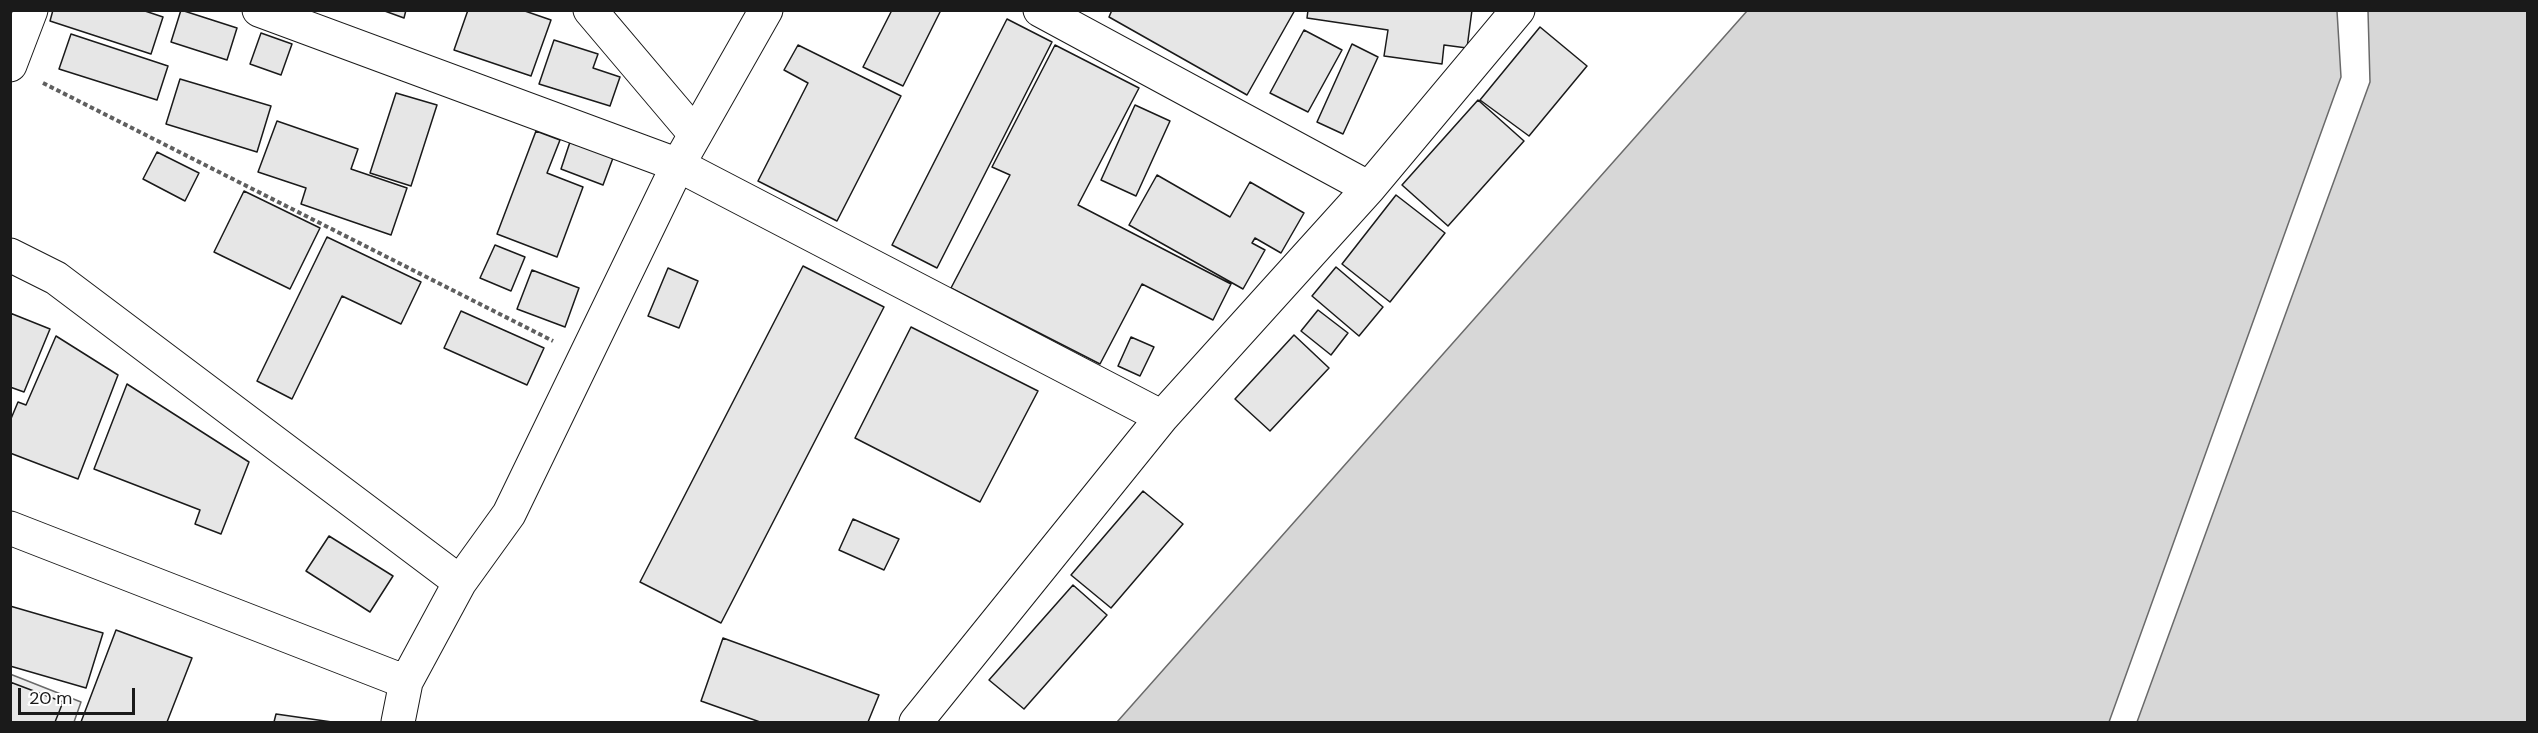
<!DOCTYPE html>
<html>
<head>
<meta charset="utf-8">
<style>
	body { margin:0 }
	#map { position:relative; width:2538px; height:733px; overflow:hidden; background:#fff; font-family:"DM Sans",sans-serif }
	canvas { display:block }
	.frame { position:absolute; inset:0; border:12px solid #1a1a1a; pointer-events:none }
	.scale { position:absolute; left:18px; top:688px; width:117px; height:27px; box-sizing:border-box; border:3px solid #1a1a1a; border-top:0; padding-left:8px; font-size:18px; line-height:21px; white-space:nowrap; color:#1a1a1a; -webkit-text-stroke:4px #fff; paint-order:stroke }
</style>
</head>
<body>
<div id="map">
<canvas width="2538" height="733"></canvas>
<div class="frame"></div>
<div class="scale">20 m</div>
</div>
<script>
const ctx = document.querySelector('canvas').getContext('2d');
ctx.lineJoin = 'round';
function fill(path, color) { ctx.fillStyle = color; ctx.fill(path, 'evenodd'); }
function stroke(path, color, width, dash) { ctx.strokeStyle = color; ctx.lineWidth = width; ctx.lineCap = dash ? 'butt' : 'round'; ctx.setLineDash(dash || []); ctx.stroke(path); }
const built = new Path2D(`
	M10 674 81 702 74 722H11Z`);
fill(built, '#ededed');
stroke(built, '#6a6a6a', 1.5);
const water = new Path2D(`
	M1747 11H2527V722H1117Z`);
fill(water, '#d7d7d7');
stroke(water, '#6a6a6a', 1.5);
const pier = new Path2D(`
	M2337 11H2368L2370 82 2137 722H2109L2341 77Z`);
fill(pier, '#fff');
stroke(pier, '#6a6a6a', 1.5);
const building = new Path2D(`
	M53 10H142L163 17 151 54 50 21Z
	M181 10 237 28 227 60 171 42Z
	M382 10H406L404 18Z
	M468 10H522L551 20 531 76 454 50Z
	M892 10H941L903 86 863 67Z
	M1112 10H1295L1247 95 1109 17Z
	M1308 10H1472L1467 48 1444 45 1442 64 1384 56 1388 30 1307 18Z
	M1007 19 1052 42 937 268 892 245Z
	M1540 27 1587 66 1529 136 1480 100Z
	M1304 30 1342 50 1308 112 1270 93Z
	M261 33 292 44 281 75 250 64Z
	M71 34 168 66 157 100 59 69Z
	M554 40 598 54 593 68 620 77 610 106 539 84Z
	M1352 44 1378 57 1343 134 1317 122Z
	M798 45 901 96 837 221 758 181 808 83 784 70Z
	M1055 45 1139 88 1078 205 1231 284 1213 320 1142 284 1100 364 951 288 1010 175 992 167Z
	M180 79 271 106 257 152 166 124Z
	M396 93 437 105 411 186 370 173Z
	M1478 100 1524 141 1448 226 1402 185Z
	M1135 105 1170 121 1136 196 1101 180Z
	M277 121 358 149 351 169 407 188 391 235 301 204 306 188 258 172Z
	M536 131 560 140 547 173 583 187 557 257 497 234Z
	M570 142 613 158 603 185 561 169Z
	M157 152 199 173 185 201 143 179Z
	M1157 175 1230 217 1250 182 1304 213 1281 253 1255 238 1252 243 1265 250 1243 289 1129 225Z
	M244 191 320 228 290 289 214 252Z
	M1396 195 1445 233 1390 302 1342 264Z
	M327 237 421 282 401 324 342 296 292 399 257 381Z
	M495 245 525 257 511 291 480 278Z
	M803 266 884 307 721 623 640 582Z
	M1336 267 1383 307 1359 336 1312 296Z
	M668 268 698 281 679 328 648 316Z
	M532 270 579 288 565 327 517 309Z
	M1318 310 1348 333 1331 355 1301 331Z
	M461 311 544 348 527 385 444 348Z
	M10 313 50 329 24 392 10 387Z
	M911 327 1038 391 980 502 855 438Z
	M1294 335 1329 368 1270 431 1235 399Z
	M56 336 118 375 78 479 10 453V421L18 402 26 405Z
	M1131 337 1154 347 1140 376 1118 366Z
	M127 384 249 462 221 534 195 524 200 510 94 469Z
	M1143 491 1183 524 1111 608 1071 575Z
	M853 519 899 539 884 570 839 550Z
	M329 536 393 576 370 612 306 571Z
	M1073 585 1107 615 1024 709 989 680Z
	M10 606 103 633 86 688 10 666Z
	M116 630 192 658 167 722H81Z
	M723 638 879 695 868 722H760L701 701Z
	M10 682 63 702 55 722H10Z
	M276 714 332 722H274Z`);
fill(building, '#e6e6e6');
stroke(building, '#1a1a1a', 1.5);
const minor = new Path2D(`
	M259 10 678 165 1162 417
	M590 10 695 134
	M1040 10 1369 188
	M10 65 31 10
	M916 722 1162 417 1369 188 1518 10`);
const tertiary = new Path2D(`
	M10 255 56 278 460 582
	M10 528 406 682 398 722
	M406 682 460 582 509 514 678 165 766 10`);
stroke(minor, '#1a1a1a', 35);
stroke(tertiary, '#1a1a1a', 35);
stroke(new Path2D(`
	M43 83 553 341`), '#5f5f5f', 4, [4.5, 3]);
stroke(minor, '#fff', 33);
stroke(tertiary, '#fff', 33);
</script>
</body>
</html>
